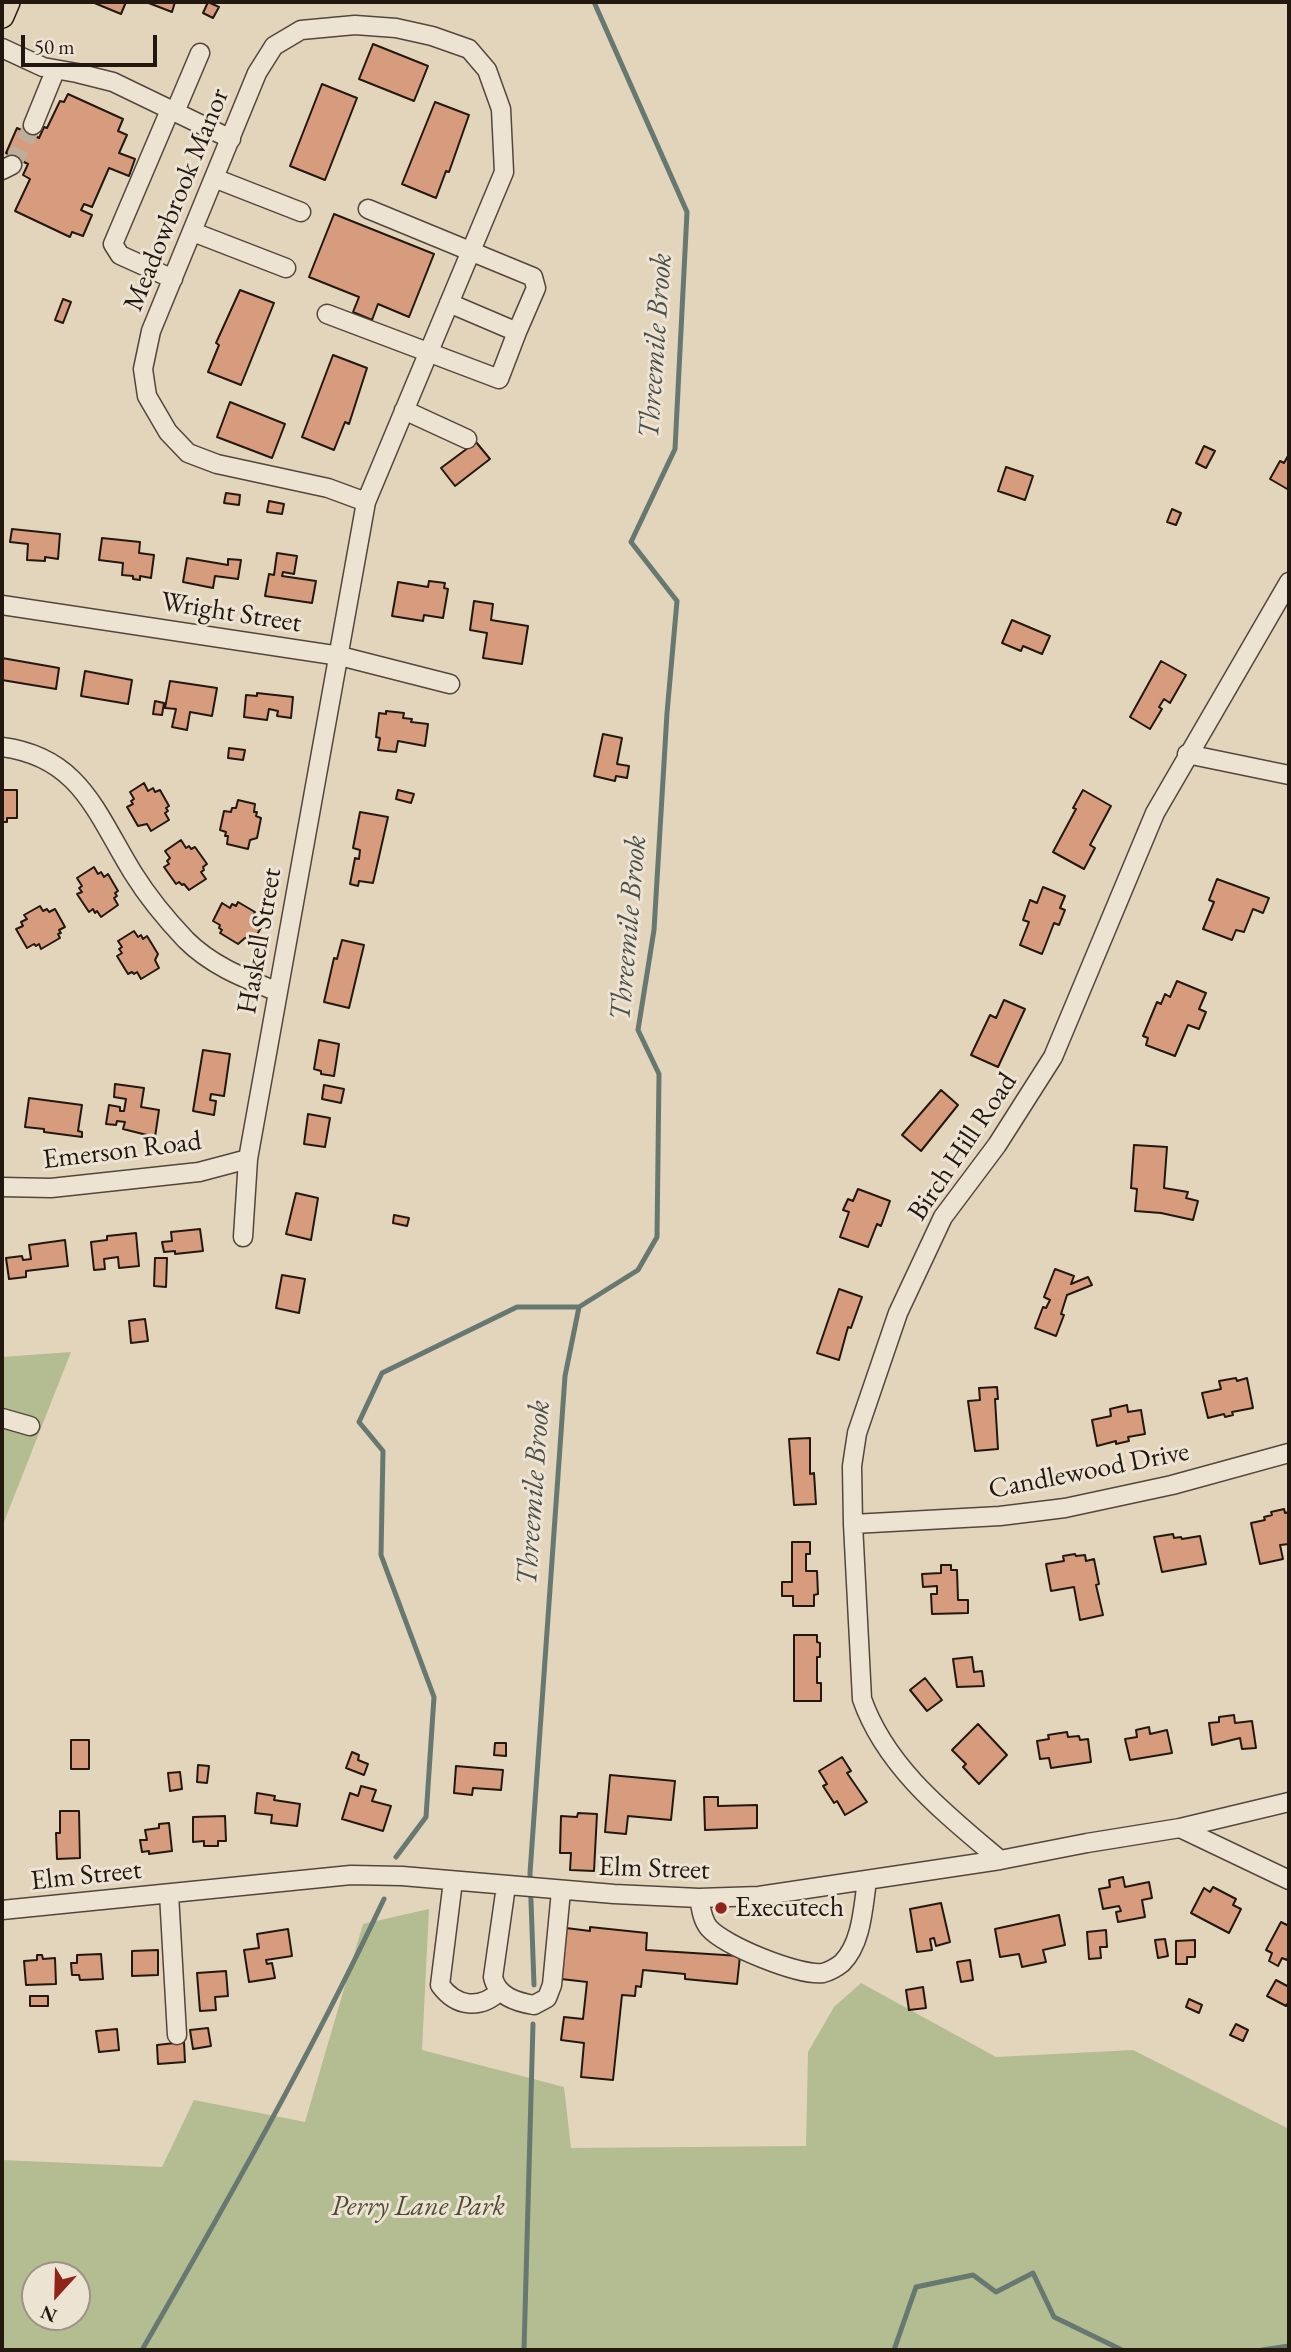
<!DOCTYPE html>
<html>
<head>
<meta charset="utf-8">
<style>
	body { margin:0 }
	#map { position:relative; width:1291px; height:2352px; overflow:hidden; background:#e3d4bc; font-family:"EB Garamond",serif }
	canvas { display:block }
	.frame { position:absolute; inset:0; border:4px solid #231810; pointer-events:none }
	.north { position:absolute; left:21px; top:2261px; width:70px; height:70px; box-sizing:border-box; background:#ede3d3; border:2px solid #9c9285; border-radius:50%; rotate:202deg; font-size:19px; font-weight:700; line-height:28px; text-align:center; color:#231810 }
	.north::after { content:''; display:block; margin:auto; width:24px; height:32px; background:#8f2418; clip-path:polygon(50% 0,100% 100%,50% 72%,0 100%) }
	.scale { position:absolute; left:21px; top:35px; width:136px; height:32px; box-sizing:border-box; border:4px solid #231810; border-top:0; padding-left:9px; font-size:21px; line-height:24px; white-space:nowrap; color:#231810; -webkit-text-stroke:5px #ede3d3; paint-order:stroke }
</style>
</head>
<body>
<div id="map">
<canvas width="1291" height="2352"></canvas>
<div class="frame"></div>
<div class="north">N</div>
<div class="scale">50 m</div>
</div>
<script>
const ctx = document.querySelector('canvas').getContext('2d');
ctx.lineJoin = 'round';
function fill(path, color) { ctx.fillStyle = color; ctx.fill(path, 'evenodd'); }
function stroke(path, color, width, dash) { ctx.strokeStyle = color; ctx.lineWidth = width; ctx.lineCap = dash ? 'butt' : 'round'; ctx.setLineDash(dash || []); ctx.stroke(path); }
function write(font, color, halo, rows, align = 'center') {
  ctx.font = font + ' "EB Garamond",serif'; ctx.lineWidth = 6; ctx.setLineDash([]); ctx.textBaseline = 'middle'; ctx.strokeStyle = halo; ctx.fillStyle = color; for (const [text, x, y, turn = 0] of rows) {
    ctx.save(); ctx.translate(x, y); ctx.rotate((+turn || 0) * Math.PI / 180); ctx.textAlign = isNaN(turn) ? turn : align; if (halo) ctx.strokeText(text, 0, 0); ctx.fillText(text, 0, 0); ctx.restore();
  }
}
fill(new Path2D(`
	M71 1352 2 1527V1357Z
	M429 1909 422 2050 564 2087 571 2148 806 2146 808 2052 834 2007 861 1983 996 2057 1133 2050 1289 2129V2350H2V2160L162 2167 194 2100 305 2122 363 1924ZM35 2275H77V2317H35Z`), '#b3bd91');
stroke(new Path2D(`
	M396 1857 426 1817 434 1697 381 1555 383 1451 359 1422 382 1373 517 1307H579
	M534 1985 530 1873 565 1376 579 1307 638 1270 657 1237 659 1074 638 1030 654 930 667 713 677 601 631 542 675 449 687 212 594 2
	M142 2350C227 2202 311 2054 384 1899
	M524 2350 533 2024
	M894 2350 916 2287 973 2275 996 2292 1033 2273 1054 2317 1122 2350
	M1262 2350 1289 2346`), '#677871', 5);
const building = new Path2D(`
	M92 2H126L121 14Z
	M146 2H175L172 12Z
	M208 2 219 7 213 18 203 13Z
	M373 44 428 66 414 101 359 79Z
	M322 84 357 98 325 180 290 166Z
	M68 94 123 119 118 131 127 135 119 153 135 159 129 176 109 168 92 207 84 204 81 210 92 215 83 236 72 232 70 237 15 211 30 179 23 175 28 164 6 153 17 128 39 138 44 127 47 128 60 101 64 102Z
	M435 102 469 115 449 172 446 171 436 198 402 184Z
	M334 214 434 254 409 317 378 304 372 320 353 312 359 297 309 277Z
	M240 290 274 303 241 385 208 372 219 345 216 343Z
	M63 299 71 302 63 323 55 320Z
	M333 355 367 368 349 424 345 422 334 450 302 437Z
	M230 402 285 424 272 458 217 437Z
	M476 442 490 459 455 486 441 468Z
	M1204 446 1215 451 1206 468 1196 463Z
	M1289 454V490L1270 479 1280 461 1284 463Z
	M1006 467 1033 476 1025 500 998 491Z
	M226 493 240 495 239 505 224 503Z
	M269 501 284 504 282 514 267 512Z
	M1172 509 1181 513 1176 525 1167 522Z
	M12 529 60 534 58 559 45 557V561L27 560 28 544 10 542Z
	M102 538 140 542 139 553 154 555 151 578 140 576V580L133 579V576L122 575 123 563 99 560Z
	M277 553 297 556 294 574 283 572 282 576 316 581 312 603 265 596 269 574 274 575Z
	M187 558 228 565V559L241 560 238 579 215 576 213 588 183 582Z
	M429 581 445 583 444 588 448 589 443 618 424 615 423 621 392 616 398 582 428 587Z
	M474 601 493 604 491 620 528 626 522 664 483 658 487 633 470 630Z
	M1012 620 1050 636 1042 654 1023 646 1021 651 1002 643Z
	M2 658 59 668 56 689 2 680Z
	M1161 661 1186 675 1170 703 1164 699 1159 707 1162 709 1150 729 1130 717Z
	M85 671 132 680 128 704 81 696Z
	M170 681 217 688 212 716 190 712 187 730 172 727 176 709 165 708Z
	M257 693 293 697 291 718 277 716 278 711 269 709 267 720 244 717 246 695 257 696Z
	M155 701 164 703 162 715 153 714Z
	M386 711 404 713 403 718 412 719 411 722 428 724 425 746 398 741 396 752 378 750 380 738 376 737 379 713 386 714Z
	M603 734 622 738 617 764 629 766 627 778 616 776 615 781 594 776Z
	M229 748 245 750 243 760 228 758Z
	M144 783 148 791 153 788 155 792 160 790 169 806 166 808 168 811 165 813 169 820 151 831 147 824 138 826 127 807 133 804 131 801 134 799 130 792Z
	M2 790H17V818H7V822H2Z
	M398 790 414 794 411 803 396 799Z
	M1083 790 1111 806 1090 845 1095 848 1084 869 1053 852 1076 809 1073 808Z
	M238 800 255 804 254 812H257L256 816 261 818 257 838 250 840 248 849 227 844 228 836H225L226 832 220 830 224 811 231 812 232 808H236Z
	M360 812 388 817 373 883 359 881 358 886 350 884 355 858 359 859 360 850 353 848Z
	M181 840 186 848 189 846 191 849 195 847 207 864 203 867 204 870 201 872 206 879 189 890 184 884 182 885 179 882 176 884 164 867 169 864 167 861 170 858 165 851Z
	M94 867 98 874 101 872 104 877 108 874 118 891 115 893 117 896 114 898 118 905 101 917 97 911 95 913 93 909 89 912 77 894 82 892 79 888 82 886 77 878Z
	M1217 879 1269 898 1263 913 1253 909 1244 932 1236 930 1232 940 1203 929 1214 902 1209 900Z
	M1043 887 1065 896 1060 908 1065 910 1059 925 1054 923 1042 954 1020 945 1029 922 1023 920 1030 900 1037 903Z
	M238 902 255 912 253 915 257 918 255 922 262 926 252 943 245 938 238 944 220 933 222 930 219 928 220 925 213 921 222 903 230 908 232 904 236 906Z
	M40 906 43 911 47 909 49 912 55 909 65 927 59 930 61 933 58 934 60 938 41 949 39 944 36 946 34 944 27 948 16 929 23 926 21 922 27 919 24 915Z
	M134 931 138 937 141 935 143 939 147 936 158 954 155 960 159 968 141 979 137 972 134 974 132 972 128 974 117 956 122 953 119 949 122 947 118 941Z
	M342 940 364 945 349 1008 324 1002 334 958 337 959Z
	M1177 981 1206 993 1199 1009 1206 1012 1199 1029 1188 1025 1175 1056 1146 1045 1148 1038 1143 1036 1157 1002 1161 1004 1165 994 1170 997Z
	M1004 1000 1025 1009 998 1067 971 1055 990 1015 996 1018Z
	M319 1040 339 1044 334 1076 321 1074V1071L314 1069Z
	M203 1050 230 1054 224 1096 211 1094 210 1100 216 1101 214 1115 193 1111Z
	M115 1084 144 1088 141 1107 159 1110 155 1137 123 1129 125 1122 117 1121 116 1125 106 1124 109 1105 120 1107V1111H124L126 1099 114 1097Z
	M324 1085 344 1089 341 1103 322 1099Z
	M941 1090 958 1105 921 1151 902 1135Z
	M29 1098 82 1105 78 1131 82 1132V1137L44 1132V1129L25 1127Z
	M308 1114 330 1118 325 1147 304 1144Z
	M1134 1145 1167 1147 1164 1188 1188 1192 1186 1198 1198 1201 1193 1220 1161 1213 1135 1211 1137 1189 1131 1188Z
	M858 1189 890 1201 881 1226 877 1224 868 1247 840 1237 849 1212 843 1210 848 1199 853 1201Z
	M296 1193 318 1198 311 1240 286 1234Z
	M394 1215 409 1218 407 1226 393 1223Z
	M200 1229 203 1251 175 1254V1251L164 1252 162 1242 172 1241 171 1232Z
	M136 1233 139 1266 119 1268 118 1257 104 1259 105 1269 94 1270 91 1242 107 1240V1236Z
	M65 1240 68 1266 26 1271V1277L9 1279 6 1258 22 1256 23 1260 31 1259 29 1245Z
	M155 1258H167L166 1287 154 1286Z
	M1055 1269 1074 1276 1071 1284 1088 1277 1092 1285 1067 1295 1061 1314 1064 1315 1056 1336 1035 1328 1043 1307 1046 1308 1050 1300 1044 1297Z
	M282 1275 305 1279 299 1313 276 1308Z
	M839 1289 862 1297 851 1328 848 1327 839 1360 817 1353Z
	M145 1319 148 1341 131 1343 129 1321Z
	M1236 1378 1237 1381 1247 1378 1253 1408 1232 1412 1233 1415 1225 1417 1224 1414 1208 1418 1202 1393 1221 1389 1219 1381Z
	M997 1387 998 1399H995L998 1449 975 1451 968 1401 980 1400 979 1388Z
	M1127 1405 1128 1412 1141 1410 1145 1434 1128 1437 1129 1441 1116 1444V1441L1097 1446 1092 1420 1111 1416 1110 1409Z
	M810 1438V1474L814 1473 816 1504 794 1505 789 1439Z
	M1284 1509 1285 1513 1289 1512V1544L1280 1545 1283 1559 1260 1564 1251 1523 1265 1520 1264 1517 1272 1515 1271 1512Z
	M1173 1534 1174 1538 1181 1537 1182 1539 1200 1536 1206 1564 1162 1572 1154 1537Z
	M792 1542H810V1554H806V1571H817L818 1594 814 1595V1606H793V1596H782V1582H792Z
	M1075 1554 1076 1556 1085 1555 1086 1561 1094 1559 1099 1584 1096 1585 1103 1615 1080 1620 1074 1587 1051 1591 1046 1564 1064 1561 1063 1556Z
	M941 1565H951V1570H957L958 1600H968V1613L932 1614 931 1594H937V1586L923 1587 922 1574 941 1573Z
	M794 1635H817V1642L820 1643V1657H817V1683H821V1701H794Z
	M972 1657 974 1672 982 1671 984 1686 957 1687 953 1659Z
	M925 1678 942 1700 927 1711 910 1690Z
	M1234 1715 1235 1723 1252 1721 1256 1748 1242 1749 1240 1738 1212 1745 1209 1723 1219 1722V1717Z
	M978 1724 1007 1755 979 1784 963 1767 966 1764 952 1750Z
	M1149 1727 1150 1734 1167 1730 1172 1753 1130 1760 1125 1739 1137 1737 1136 1730Z
	M1067 1732 1068 1737 1079 1736 1080 1740 1088 1739 1091 1762 1051 1768 1049 1758 1040 1759 1037 1741 1049 1739 1048 1735Z
	M71 1740H89V1769H71Z
	M495 1743H506V1756L494 1755Z
	M352 1752 359 1755 358 1760 368 1764 364 1775 346 1768Z
	M842 1757 851 1771 847 1773 867 1802 845 1815 837 1801 834 1803 823 1786 827 1784 819 1771Z
	M198 1765 209 1766 207 1783 197 1782Z
	M456 1766 503 1770 501 1790 473 1788 472 1795 454 1793Z
	M180 1772 182 1789 170 1791 168 1773Z
	M610 1775 675 1781 671 1820 628 1816 626 1834 605 1832Z
	M361 1786 376 1790 372 1801 391 1806 383 1831 342 1819 350 1793 358 1796Z
	M257 1793 275 1796 274 1800 300 1804 297 1826 271 1823 272 1815 255 1813Z
	M704 1797H718V1806L757 1805V1828L705 1830Z
	M60 1811H79L80 1858 57 1859 56 1833H60Z
	M578 1813 597 1814 594 1871 570 1870 571 1853H560L561 1816 577 1817Z
	M225 1816 226 1841H218V1846H204V1841L193 1842V1817Z
	M169 1823 172 1851 149 1854V1851L142 1852 140 1840H147L145 1830 159 1828V1824Z
	M1123 1877 1125 1887 1149 1882 1152 1898 1142 1900 1145 1917 1118 1922 1116 1912 1121 1911 1119 1906 1103 1909 1099 1889 1110 1887 1109 1880Z
	M1213 1887 1236 1899 1233 1905 1241 1909 1229 1933 1191 1913 1204 1888 1210 1892Z
	M941 1903 950 1942 936 1946 934 1938 930 1939 932 1950 917 1952 910 1909Z
	M1059 1915 1065 1945 1043 1950 1046 1962 1022 1967 1019 1954 1000 1957 995 1929Z
	M1281 1922 1289 1926V1955L1287 1960 1282 1958 1278 1966 1269 1961 1272 1953 1266 1950Z
	M590 1927 647 1933 646 1950 740 1956 737 1984 685 1979V1974L643 1970 641 1987 636 1986 635 1996 622 1995 613 2080 581 2077 584 2043 561 2040 564 2017 583 2019 587 1982 561 1979 566 1928 590 1931Z
	M288 1929 292 1956 266 1960 267 1964 272 1963 275 1978 249 1982 244 1950 259 1948 257 1934Z
	M1106 1930 1107 1947H1100L1101 1958 1089 1959 1087 1932Z
	M1165 1939 1168 1956 1158 1958 1155 1940Z
	M1195 1940V1957H1187V1964H1176V1941Z
	M158 1950V1975L132 1976V1951Z
	M101 1954 103 1979 80 1980 79 1975H72L71 1963H77V1955Z
	M37 1955H42L43 1959 55 1958 56 1984 26 1985 24 1961 37 1960Z
	M970 1960 973 1980 961 1982 957 1962Z
	M226 1971 228 1996 215 1997 216 2010 200 2011 197 1973Z
	M1276 1980 1289 1987V2005L1287 2004 1286 2006 1267 1996Z
	M923 1987 926 2008 909 2010 906 1990Z
	M30 1996H48V2006H30Z
	M1189 1999 1202 2005 1199 2013 1186 2007Z
	M1236 2024 1248 2030 1243 2041 1230 2035Z
	M208 2028 211 2046 193 2049 190 2030Z
	M117 2029 119 2050 99 2052 96 2031Z
	M184 2042 185 2062 158 2064 157 2045Z`);
fill(building, '#d79b7e');
stroke(building, '#231810', 2);
stroke(new Path2D(`
	M12 165 33 125`), '#bdae9a', 18, [18, 9]);
const minor = new Path2D(`
	M2 48 43 67 77 73 113 82 231 139
	M170 110 113 244 120 255 173 279
	M175 112 200 53
	M33 125 55 71
	M2 170 12 165
	M214 178 301 212
	M368 209 533 277 536 288 517 332
	M193 232 286 268
	M327 314 499 379 517 332 449 303
	M404 410 467 439
	M2 605 340 656 450 684
	M2 747C80 757 96 813 133 873 148 897 166 919 186 940 212 966 244 978 278 992
	M1187 754 1289 775
	M2 1187 51 1188 199 1172 248 1159
	M243 1237 248 1159 366 502 504 172 501 109 487 70 469 49 432 36 396 28 355 25 301 30 274 46 257 73 151 331 143 369 147 396 168 432 188 453 217 464 328 488 366 502
	M2 1418 30 1426
	M853 1524 1000 1516 1065 1508 1172 1485 1289 1453
	M1180 1828 1289 1880
	M1000 1860C947 1815 886 1768 862 1699L853 1524 852 1466 857 1433 898 1313 943 1217 997 1145 1053 1057 1155 813 1289 582
	M453 1881 440 1985C456 2007 480 2010 500 1991
	M506 1886 493 1977C497 1996 516 2002 534 2005L547 1998 552 1985 561 1891
	M169 1894 177 2035
	M699 1898C701 1908 702 1920 709 1928 725 1946 799 1976 823 1973 830 1971 837 1967 842 1963 862 1943 863 1907 867 1881
	M2 1910 351 1875 402 1876 614 1894 699 1898 759 1896 1000 1860 1087 1843 1180 1828 1289 1802`);
const major = new Path2D(`
	M2 16 8 2`);
stroke(minor, '#53473b', 21);
stroke(major, '#231810', 26);
stroke(minor, '#ede3d3', 18);
stroke(major, '#e3d4bc', 23);
for (const [x, y, r, color] of [
	[721,1908,7,"#8f2418"]
]) { const dot = new Path2D(); dot.arc(x, y, r, 0, 2 * Math.PI); ctx.fillStyle = color; ctx.fill(dot); stroke(dot, '#ede3d3', 2.5); }
write('28px', '#231810', '#ede3d3', [
	["Meadowbrook Manor",177,200,-68],
	["Wright Street",231,613,9],
	["Haskell Street",260,941,-80],
	["Birch Hill Road",963,1147,-56],
	["Emerson Road",122,1151,-7],
	["Candlewood Drive",1089,1471,-11],
	["Elm Street",654,1869,2],
	["Elm Street",86,1876,-6]
]);
write('28px', '#231810', '#ede3d3', [
	["Executech",735,1908]
], 'left');
write('italic 28px', '#4e4a37', '#ede3d3', [
	["Perry Lane Park",418,2207]
]);
write('italic 30px', '#4b5049', '#ede3d3', [
	["Threemile Brook",656,346,-86],
	["Threemile Brook",629,928,-85],
	["Threemile Brook",534,1493,-86]
]);
</script>
</body>
</html>
